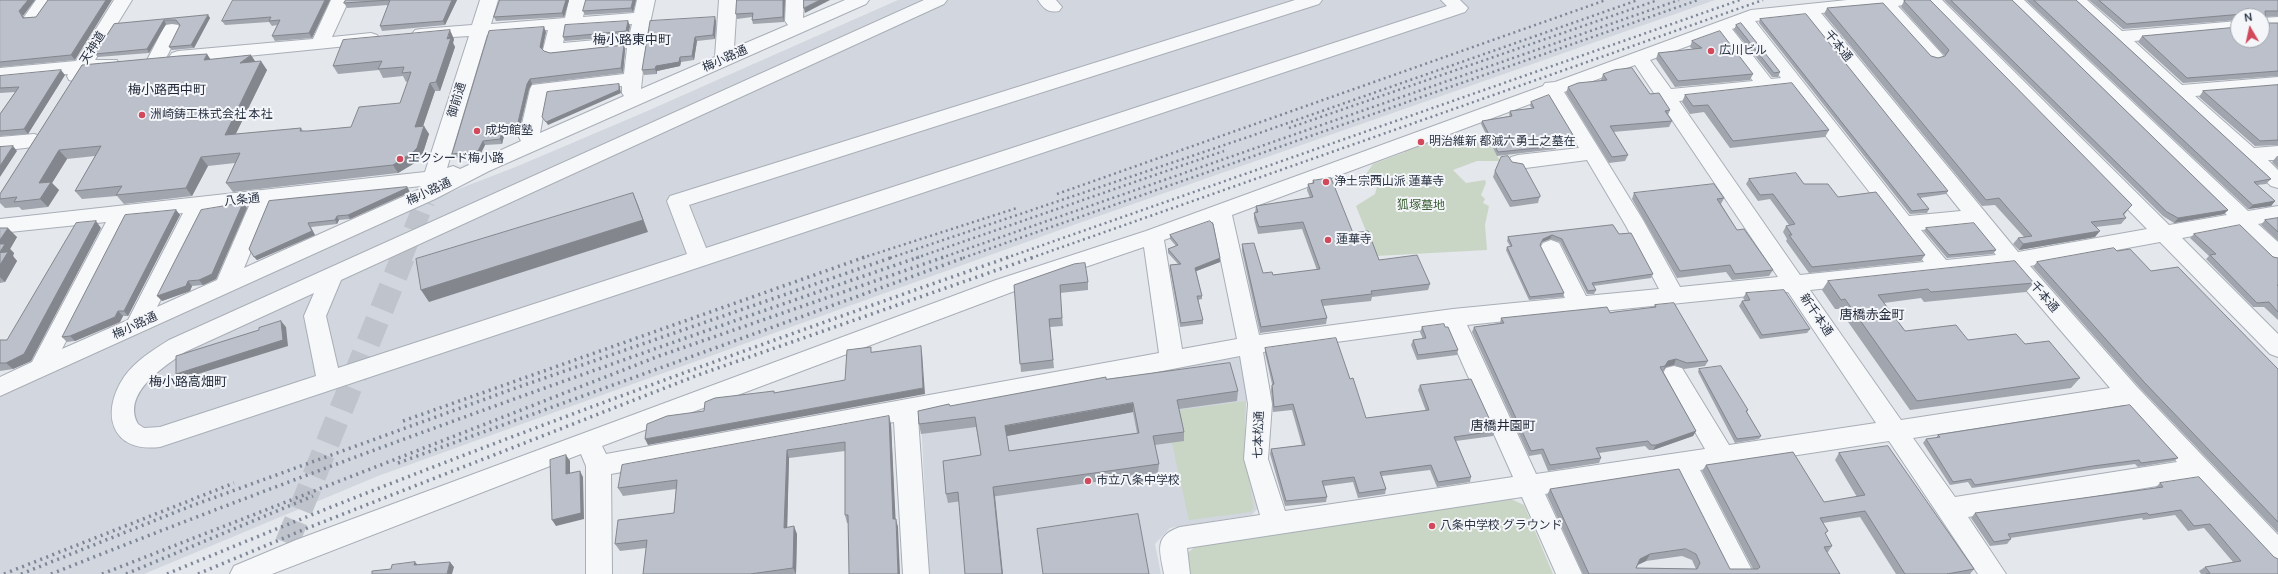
<!DOCTYPE html>
<html>
<head>
<meta charset="utf-8">
<style>
	body { margin:0 }
	#map { position:relative; width:2278px; height:574px; overflow:hidden; background:#e4e7ec; font-family:Manrope,sans-serif }
	canvas { display:block }
	.north { position:absolute; left:2230px; top:8px; width:40px; height:40px; box-sizing:border-box; background:#f4f6f9; border:1px solid #a4a8b1; border-radius:50%; rotate:351deg; font-size:11px; font-weight:700; line-height:16px; text-align:center; color:#2b3445 }
	.north::after { content:''; display:block; margin:auto; width:14px; height:18px; background:#d1495b; clip-path:polygon(50% 0,100% 100%,50% 72%,0 100%) }
</style>
</head>
<body>
<div id="map">
<canvas width="2278" height="574"></canvas>
<div class="north">N</div>
</div>
<script>
const ctx = document.querySelector('canvas').getContext('2d');
ctx.lineJoin = 'round';
function fill(path, color) { ctx.fillStyle = color; ctx.fill(path, 'evenodd'); }
function stroke(path, color, width, dash) { ctx.strokeStyle = color; ctx.lineWidth = width; ctx.lineCap = dash ? 'butt' : 'round'; ctx.setLineDash(dash || []); ctx.stroke(path); }
function write(font, color, halo, rows, align = 'center') {
  ctx.font = font + ' Manrope,"Noto Sans JP",sans-serif'; ctx.lineWidth = 4; ctx.setLineDash([]); ctx.textBaseline = 'middle'; ctx.strokeStyle = halo; ctx.fillStyle = color; for (const [text, x, y, turn = 0] of rows) {
    ctx.save(); ctx.translate(x, y); ctx.rotate((+turn || 0) * Math.PI / 180); ctx.textAlign = isNaN(turn) ? turn : align; if (halo) ctx.strokeText(text, 0, 0); ctx.fillText(text, 0, 0); ctx.restore();
  }
}
fill(new Path2D(`
	M898 0H1715L1079 223 378 476 144 574H0V394L407 209 518 166 645 112Z
	M1233 356 1244 359 1249 391 1246 401 1244 454 1258 508 1252 515 1170 528 1155 544 1161 574H929L921 419Z`), '#d2d6de');
fill(new Path2D(`
	M1445 133 1451 139H1488L1500 161H1477L1453 170 1466 183 1485 180 1486 183 1481 195 1485 199 1483 203 1489 206 1485 225 1487 250 1376 256 1356 206 1375 194 1377 187 1364 177 1373 164 1405 152 1402 148Z
	M1246 401 1244 454 1254 507 1251 512 1189 520 1165 412Z
	M1511 499 1524 505 1553 574H1187L1183 556 1195 547Z`), '#c9d6c5');
stroke(new Path2D(`
	M402 258 425 201`), '#bfc3cb', 20, [20, 10]);
stroke(new Path2D(`
	M287 543 403 257`), '#bfc3cb', 24, [24, 12]);
const minor = new Path2D(`
	M36 0H54L39 21H27L24 17Z
	M114 0H132L95 60H117L119 64 117 68 88 72 83 80 76 82 69 80 67 76 68 74 0 80V68L76 61Z
	M331 0H349L332 37 371 33 377 35 380 39 377 43 178 63 172 61 169 57 172 53 178 51 313 39Z
	M480 0H498L491 24 565 18 569 0H587L583 17 634 13 637 0H655L646 42 641 89 715 57 719 0H737L734 48 788 25 785 21 786 0H804L803 18 845 0H869L866 4 489 171 435 199 0 396V377L32 362 106 222 0 233V219L425 172 469 36 421 39 415 38 412 34 415 30 421 29 472 25ZM632 24 629 37 563 43 566 29ZM548 30 543 50 546 54 552 56 627 48 624 74 532 85 530 89 519 137 521 141 460 169 453 166 447 168 487 35ZM622 86V93L624 96 540 133 547 94ZM421 186 420 189 244 268 271 203ZM249 206 217 280 157 307 205 211ZM183 213 128 320 62 349 128 219Z
	M924 0H947L944 4 341 280 326 316 338 368 687 254 667 201 670 196 1295 0H1322L1319 4 689 205 706 248 1447 6 1441 0H1460L1468 8 1465 12 160 447C111 453 100 413 124 377 135 361 153 350 169 340ZM314 293 304 316 316 376 160 427 144 428 138 424C121 393 165 366 185 352Z
	M1038 0H1056L1062 7 1059 11C1048 13 1044 9 1038 0Z
	M1847 0H1910L1907 4 1898 6 1941 53 1944 57 1941 61 1935 63 1929 61 1880 7 1821 13 2018 252 2147 229 1923 0H1942L2169 225 2227 215 2005 0H2024L2248 211 2278 206V220L2258 224 2278 242V262L2270 260 2236 228 2182 238 2278 334V357L2270 354 2160 242 2030 266 2138 388 2278 535V565L2269 561 2194 480 1968 517 2006 574H1978L1889 441 1700 470 1754 574H1727L1676 474 1545 494 1582 574H1556L1522 497 1187 548 1190 574H1164C1160 551 1153 536 1180 527L1260 515 1244 459 1248 404 1240 356 918 418 929 574H903L894 422 611 474 612 574H586V466L581 454 272 574H230L234 566 296 540 996 280 1146 231 1543 86 1545 83 1555 82 1751 10ZM1804 15 1961 211 1909 216 1755 21ZM1740 26 1781 78 1771 79 1732 29ZM1718 35 1753 81 1671 89 1650 60ZM1635 65 1778 277 1680 287 1643 220 1564 92ZM1789 89 1924 262 1800 275 1679 101ZM1549 97 1579 148 1518 155 1511 157 1508 162 1511 167 1518 169 1587 160 1626 226 1659 289 1586 296 1559 243 1551 240 1543 243 1540 248 1565 298 1453 309 1259 335 1232 215ZM1213 222 1237 339 1182 349 1164 240ZM1972 225 1996 255 1946 260 1921 230ZM1144 247 1159 353 606 454 602 446 1012 292ZM2008 269 2110 388 1901 420 1810 290ZM1788 292 1876 423 1729 445 1682 368 1674 366 1666 368 1662 375 1705 449 1536 474 1467 325ZM1446 327 1513 477 1285 511 1268 459 1272 404 1263 352ZM2125 405 2177 462 1955 497 1913 438Z
	M2068 0H2087L2122 31 2238 21V31L2134 41 2182 85 2278 77V89L2195 96 2254 148 2278 146V160H2268L2278 170V188L2271 186Z
	M2278 17V27L2262 28V18Z
	M172 24 178 25 181 29 165 60 163 64 156 66 149 64 147 60 163 29 166 25Z
	M34 134 41 136 44 141 41 146 0 151V137Z`);
stroke(minor, '#a9aeb7', 2);
fill(minor, '#f7f8fa');
stroke(new Path2D(`
	M1289 128 1658 0
	M1057 194 1606 0
	M862 258 1017 208
	M890 258 1248 137 1638 0
	M916 258 1224 151
	M941 258 1679 0
	M963 258 1698 0
	M1006 258 1740 0
	M1031 258 1763 0`), '#7d8696', 2.5, [2, 3.5]);
stroke(new Path2D(`
	M403 421 865 257
	M398 463 966 257
	M4 574 234 483
	M21 574 191 506 510 390 893 257
	M51 574C337 460 628 357 919 257
	M102 574 659 356 944 257
	M126 574 313 496
	M167 574C444 458 726 356 1009 257
	M198 574 310 527 698 375 1034 257`), '#7d8696', 3.5, [2, 4.5]);
fill(new Path2D(`
	M0 0 23 16 24 18 36 17 48 0 75 60 0 67Z
	M330 0 312 38 275 41 272 36 277 25 272 26 269 22 225 25 222 21Z
	M346 0H457L445 25 382 31 380 26 388 5 347 8 344 3Z
	M500 0H569L564 17 496 21 494 17Z
	M586 0H636L633 12 585 15 583 11Z
	M737 0H785L784 22 753 24 752 20V17L737 19 736 14Z
	M1944 0H2012L2228 210 2224 214 2174 223 2163 216Z
	M2026 0H2076L2271 179 2266 184 2257 185 2275 201 2271 206 2248 209Z
	M2089 0H2278V16L2265 17 2266 23H2278V76L2183 83 2138 42 2142 36 2238 40 2262 16H2238V20L2123 29Z
	M1904 1 2132 205 2124 215 2126 218 2121 224 2096 227 2095 237 2019 250 2013 244 2018 238 2024 237 1995 205 1982 206 1824 14 1827 8 1931 56 1938 58 1945 56 1901 7Z
	M208 15 210 18 194 48 172 50 169 47 180 25 178 24H166L149 53 98 57 95 54 114 24Z
	M1760 19 1948 191 1946 194 1920 198 1929 209 1927 213 1910 214 1759 23Z
	M716 21 715 39 697 41 694 60 681 62 680 66 657 71V74L644 75 642 70Z
	M1736 25 1780 72 1778 77H1772L1734 30Z
	M630 26 628 36 565 41 563 37Z
	M546 32 542 49 544 51 550 53 624 45 625 50 623 73 532 84 529 89 518 135 504 136 502 144 485 145 480 155 455 158 452 154Z
	M454 39 453 43 455 47 440 91H435L423 126 429 134 422 156 418 161 398 173 233 192 226 183 235 163 208 166 192 196 124 204 117 196 82 199 75 191 95 156 67 159 52 183 59 190 48 207 22 210 19 207 5 208 0 203V194L82 65 211 59 255 62 267 70 235 134 301 128 303 131H308L351 127 400 103 408 81 406 82 403 76 383 78 379 70 338 74 333 66Z
	M1692 41 1753 74 1750 80 1675 87 1656 59 1658 53 1693 49 1690 47Z
	M1603 74 1650 94 1670 110 1668 115 1672 121 1669 127 1613 132 1628 155 1625 161 1609 163 1566 93 1568 87 1602 81 1601 80Z
	M65 75 28 134 0 136V114L15 92 0 93V76Z
	M2278 85V145L2255 146 2199 97 2203 91Z
	M1685 95 1829 130 1825 137 1730 148 1704 112 1690 114 1682 102Z
	M1531 102 1576 140 1575 144 1557 146 1556 149 1497 156 1481 124 1482 121 1510 116 1509 115 1510 111 1532 108 1530 106Z
	M2277 156H2278V168L2272 162Z
	M1512 162 1540 195 1538 203 1510 207 1493 177 1495 171Z
	M1749 179 1804 184 1838 197 1925 255 1921 261 1809 273 1786 241 1787 239 1783 232 1786 226 1789 225 1770 199 1758 201 1746 184Z
	M1313 180 1353 233 1379 260 1430 284 1428 290 1372 297 1371 301 1323 306 1327 318 1326 324 1260 333 1242 251V244L1263 273 1273 275 1317 270 1302 229 1258 234 1254 219V213H1255L1256 206 1310 198 1307 190 1308 184H1312Z
	M407 187 410 192 350 219 339 220 337 224 311 227 315 235 257 260 249 249 269 201Z
	M1634 193 1724 198 1721 204 1737 230 1773 270 1769 276 1732 280 1726 272 1677 278 1632 199Z
	M247 208 216 279 203 285 192 286 190 291 162 301Z
	M176 210 180 215 128 316H123L120 322 75 341 67 342 62 337Z
	M2278 218V241L2261 225 2265 220Z
	M1613 225 1619 234 1653 274 1651 278 1593 286 1596 290 1594 294H1587L1560 242 1550 239 1542 242 1540 246 1564 293 1563 297 1529 300 1506 250 1507 247 1510 246 1507 241 1508 237Z
	M0 228 17 237 10 249 14 253 13 256 17 261 5 282 0 283Z
	M101 228 31 361 13 369 0 371V340H7Z
	M1926 228 1996 250 1993 254 1947 258 1924 231Z
	M2194 234 2278 258V320L2264 307H2253L2206 259 2209 256 2190 238Z
	M1170 235 1220 258V262L1196 271 1202 296V299L1198 300 1203 320V324L1180 327 1170 269V265L1178 264 1168 253V249L1176 246 1170 239Z
	M2117 251 2151 271 2278 369V533L2139 387 2033 267 2037 262Z
	M1828 281 2034 283 2026 292 1924 302 1921 298 1884 303 1905 331 1968 340 2025 344 2080 378 2071 388 1910 410 1839 309H1835L1822 290Z
	M1088 282V290L1060 293 1063 326 1050 327 1054 368 1021 372 1014 285Z
	M1746 293 1810 329 1807 333 1760 339 1739 306 1742 301H1745L1743 298Z
	M1655 305 1708 361 1705 366 1684 369 1674 365 1666 367 1663 371 1696 431 1693 436 1653 450H1649L1645 446 1599 453 1601 458 1599 463 1548 471 1541 454 1529 456 1472 332 1474 327 1500 323 1501 318 1610 313 1653 308Z
	M1422 327H1445L1458 350 1457 355 1417 360 1411 345 1413 340 1423 339 1420 332Z
	M1265 348 1350 379 1366 418 1426 411 1418 390 1420 385 1495 431 1493 436 1456 441 1471 477 1470 482 1437 487 1430 470 1382 476 1386 489 1385 494 1358 498 1353 482 1324 486 1327 497 1326 502 1285 506 1270 454 1271 449 1302 445 1292 410 1273 412 1271 390 1272 384 1265 353Z
	M1699 369 1748 410 1747 412 1761 436 1759 439 1735 443 1698 372Z
	M1106 379 1238 391 1237 401 1179 409 1184 432V441L1155 445 1159 464 1158 473 948 503 946 494 981 455 976 427 921 434 919 424ZM1133 412 1137 433 1009 451 1007 436Z
	M891 424 895 519 898 527 847 523 845 515V451L789 458 787 527 797 534 796 574H643L646 548 620 551 615 544 674 513 676 489 623 496 618 488Z
	M1938 435 2178 458 2174 461 2138 467 2135 464 2090 470 1972 488 1968 482 1950 485 1923 443 1926 439 1936 438Z
	M1839 453 1974 569 1970 574H1896L1860 517 1823 523 1828 531 1825 534 1832 546 1828 552H1827L1840 574H1583L1547 495 1550 489 1730 569H1753L1702 471 1706 465 1824 502 1857 497 1835 460ZM1682 556 1692 560 1696 569 1636 568 1638 565 1646 561Z
	M2160 483 2278 574H2201L2199 571 2205 567 2233 562 2204 528 2188 531 2175 515 2143 520 2142 518 2010 538 2011 539 2007 544 1990 546 1971 518 1975 513 2155 488Z`), '#a1a5ae');
fill(new Path2D(`
	M28 0H35L23 16 27 22 19 11Z
	M106 0H112L75 60 71 55Z
	M325 0H330L312 38 309 33Z
	M452 0H457L445 25 443 21Z
	M566 0H569L564 17 562 13Z
	M633 0H636L633 12 631 8Z
	M783 0H785L784 22 783 17Z
	M820 0H830L805 13 804 8Z
	M208 15 210 18 194 48 191 45Z
	M715 17 716 21 715 39 713 35Z
	M164 20 166 24 149 53 147 49Z
	M628 21 630 26 628 36 626 31Z
	M544 27 546 32 542 51 540 47Z
	M450 30 454 39 453 43 455 47 440 91 436 82Z
	M695 37 697 41 694 60 692 56Z
	M624 45 625 50 623 73 621 68Z
	M207 54 213 63 204 60Z
	M251 55 257 64 240 63Z
	M680 57 681 62 680 66 657 71V74L655 69 656 66Z
	M261 61 267 70 231 144 225 135Z
	M61 70 65 75 28 134 24 129Z
	M530 79 532 84 529 89 518 135 516 131 527 84Z
	M430 83 435 91 420 135 415 127Z
	M619 84 620 88 621 93 548 125 546 122Z
	M424 126 429 134 422 156 418 161 398 173 393 165Z
	M502 132 504 136 502 144 500 139Z
	M483 141 485 145 480 155 478 151Z
	M13 146 17 151 0 177V166Z
	M59 150 67 159 52 183 59 190 48 207 40 199 39 183Z
	M201 157 208 166 192 196 186 188Z
	M407 187 410 192 350 219 348 215Z
	M633 193 638 205 648 232 429 302 421 290Z
	M2275 201 2271 206 2248 209 2253 205Z
	M243 203 247 208 216 279 203 285 199 280Z
	M176 210 180 215 128 316 124 311Z
	M2228 210 2224 214 2174 223 2178 218Z
	M337 216 339 220 337 224 335 220Z
	M96 221 101 228 31 361 13 369 6 363Z
	M308 223 315 235 257 260 254 257Z
	M8 228 17 237 10 249 14 253 13 256 17 261 5 282 0 277V240Z
	M2100 231 2095 237 2019 250 2023 244Z
	M1552 235 1550 239 1542 242 1539 249 1543 239Z
	M1220 258V262L1194 272 1195 268Z
	M188 281 192 286 190 291 162 301 157 296Z
	M118 311 123 316 120 322 75 341 70 336Z
	M281 321 286 327 288 346 182 379 176 374Z
	M921 346 922 352 925 394 648 445 645 439 923 388Z
	M1676 359 1674 365 1666 367 1662 372 1668 361Z
	M1133 403V412L1007 436 1005 426Z
	M889 416 891 424 896 527 893 519Z
	M1696 431 1693 436 1653 450 1656 445Z
	M787 450 789 458 787 535 784 528Z
	M566 455 570 461V480L566 474Z
	M580 471 583 477 584 519 556 526 552 520Z
	M993 487 995 496 1003 574H1002Z
	M896 519 898 527 900 574H898Z
	M794 526 797 534 796 574 793 568Z
	M1650 554 1646 561 1637 565 1640 559Z
	M415 562 419 566 414 565Z
	M450 562 454 567 452 574H447Z`), '#83868d');
const building = new Path2D(`
	M0 0H28L19 11 23 18 36 17 48 0H106L71 55 0 62Z
	M233 0H325L309 33 272 36 280 20 269 21 271 17 222 21Z
	M346 0H452L443 21 380 26 390 0 344 3Z
	M500 0H566L562 13 494 17Z
	M586 0H633L631 8 583 11Z
	M737 0H783V17L752 20 753 13 736 14Z
	M804 0H820L804 8Z
	M1907 0H1930L2132 205 2123 214 2126 218 2091 222 2100 231 2023 244 2018 238 2032 236 1999 198 1986 200 1827 8 1883 3 1931 56 1938 58 1945 56 1949 50 1904 1Z
	M1951 0H2012L2228 210 2178 218 2167 212Z
	M2034 0H2076L2271 179 2254 182 2275 201 2253 205Z
	M2099 0H2278V11H2265L2266 23H2278V71L2187 78 2142 36 2238 27V40H2262V16H2243V14L2127 24Z
	M1806 14 1948 191 1917 194 1929 209 1912 211 1760 19Z
	M208 15 191 45 169 47 180 25 176 20H164L147 49 95 54 114 24Z
	M715 17 713 35 695 37 692 56 680 57 679 62 656 66 655 69 642 70 650 21Z
	M628 21 626 31 563 37 565 25Z
	M1741 23 1780 72 1774 73 1736 25Z
	M544 27 540 47 544 51 550 53 624 45 621 68 530 79 527 84 516 131 502 132 500 139 483 141 478 151 452 154 489 31Z
	M450 30 447 39 451 38 436 82 430 83 415 127 424 126 417 148 413 152 393 165 226 183 240 153 201 157 186 188 116 195 122 186 75 191 101 146 59 150 39 183 51 182 40 199 14 202 17 197 0 199V194L82 65 179 56 207 54 204 60 251 55 240 63 261 61 225 135 301 128 300 131H308L351 127 359 107 400 103 411 72 402 73 404 67 378 69 382 61 333 66 343 40Z
	M1720 31 1753 74 1678 81 1658 53 1702 48 1692 41Z
	M1632 68 1650 94 1659 93 1670 110 1665 111 1672 121 1610 126 1628 155 1612 157 1568 87 1578 83 1607 80 1603 74 1614 70Z
	M61 70 24 129 0 131V114L19 87 0 88V76Z
	M1792 83 1829 130 1733 141 1708 105 1693 106 1685 95Z
	M619 84V90L546 122 542 117 547 92Z
	M2278 85V140L2260 141 2203 91Z
	M1549 95 1576 140 1555 143 1557 146 1498 152 1482 121 1512 116 1510 111 1534 108 1531 102Z
	M13 146 0 166V147Z
	M1508 156 1512 162 1523 164 1540 195V197L1512 201 1495 171 1501 157Z
	M1796 173 1804 184H1828L1838 197 1876 192 1925 255 1812 267 1789 235H1792L1786 226 1795 224 1773 194 1760 195 1749 179Z
	M1331 178 1353 233 1368 231 1379 260 1417 255 1430 284 1371 291 1372 294 1321 300 1327 318 1261 327 1242 244 1254 243 1263 273 1272 272 1273 275 1320 269 1303 222 1259 227 1254 213 1258 212 1256 206 1313 197 1308 184 1314 183 1313 180H1315Z
	M1714 184 1724 198 1717 199 1737 230 1744 229 1773 270 1735 274 1730 265 1680 271 1634 193Z
	M407 187V188L348 215 337 216 335 220 308 223 312 231 254 257 249 249 269 201Z
	M633 193 643 220 421 290 416 259Z
	M243 203 212 274 199 280 188 281 186 286 157 296 201 210Z
	M176 210 124 311H118L115 317 70 336 62 337 125 215Z
	M2278 218V232L2265 220Z
	M96 221 24 354 6 363H0V340H7L76 223Z
	M1210 221 1213 224 1220 258 1195 268 1202 296H1197L1203 320 1181 323 1170 265 1181 264 1168 249 1178 245 1170 235Z
	M1974 223 1996 250 1949 255 1926 228Z
	M1613 225 1619 234 1631 233 1653 274 1592 283 1596 290 1588 291 1562 239 1552 235 1543 239 1540 245 1564 293 1530 297 1507 247 1512 246 1508 237Z
	M2240 225 2273 257 2278 258V285H2277L2278 286V312L2269 302 2257 303 2210 255 2216 254 2194 234Z
	M0 228H8L0 240Z
	M0 244H5L0 252Z
	M2114 248 2117 251 2130 249 2151 271 2178 267 2278 369V522L2144 382 2037 262Z
	M8 252 0 265V253Z
	M2015 261 2034 283 1931 292 1928 289 1878 295 1905 331 1956 325 1968 340 2016 334 2025 344 2049 341 2080 378 1917 401 1845 299 1841 300 1828 281Z
	M1085 263 1088 282 1060 285 1062 318 1049 319 1053 360 1020 364 1014 285 1074 264Z
	M1784 290 1810 329 1762 335 1742 301 1750 300 1746 293Z
	M1674 303 1708 361 1687 363 1676 359 1668 361 1665 366 1660 367 1696 431 1656 445H1651L1648 441 1596 448 1601 458 1550 465 1543 449 1531 451 1474 327 1504 323 1501 318 1607 307 1610 313 1615 312 1656 307 1655 305Z
	M281 321 283 340 176 374V356L259 330V328Z
	M1444 324 1445 327H1448L1458 350 1418 355 1413 340 1426 338 1422 327Z
	M1336 338 1350 379 1353 378 1366 418 1429 410 1420 385 1471 379 1495 431 1454 437 1471 477 1438 482 1431 465 1380 472 1386 489 1359 493 1354 477 1322 481 1327 497 1286 501 1271 449 1305 445 1293 404 1274 407 1272 385 1274 384 1265 348Z
	M921 346 923 388 645 439 647 424 667 416 704 411 705 402 715 398 774 391V393L845 380 847 350 871 347V352Z
	M1230 363 1238 391 1177 400 1184 432 1153 436 1159 464 993 487 1002 574H965L958 492 946 494 943 461 981 455 975 417 919 424 918 411 949 404 950 406 1106 377V379ZM1133 403 1139 433 1009 451 1005 426Z
	M1721 366 1748 410 1746 411 1761 436 1737 439 1699 369Z
	M2130 405 2178 458 2141 463 2139 460 2093 466 1975 485 1971 479 1953 482 1926 439 1940 437 1938 435Z
	M889 416 893 519H896L898 574H849L848 515H845V442L787 450 784 528 794 526 793 568 750 574H643L647 540 615 544 618 520 674 513 677 480 618 488 622 465Z
	M1888 446 1974 569 1947 574H1948H1905L1865 511 1820 518 1828 531 1825 533 1832 546 1824 547 1840 574H1589L1550 489 1679 469 1730 569H1758L1760 567 1706 465 1793 452 1824 502 1865 495 1839 453ZM1686 549 1696 554 1700 563 1697 569 1636 568 1640 559 1650 554Z
	M566 455V474L580 471 581 513 552 520 550 460Z
	M2199 477 2274 557 2278 559V574H2206L2210 573 2205 567 2241 561 2210 524 2194 526 2181 510 2149 515 2147 513 2008 534 2011 539 1994 542 1975 513 2163 487 2160 483Z
	M1138 514 1149 574H1043L1037 529Z
	M415 562 414 565 450 562 447 574H372V571L391 569 392 565Z`);
fill(building, '#bbc0ca');
stroke(building, '#83868d', 1);
for (const [x, y, r, color] of [
	[1711,51,4,"#d1495b"],
	[142,115,4,"#d1495b"],
	[477,131,4,"#d1495b"],
	[1421,142,4,"#d1495b"],
	[400,159,4,"#d1495b"],
	[1326,182,4,"#d1495b"],
	[1328,240,4,"#d1495b"],
	[1088,481,4,"#d1495b"],
	[1432,526,4,"#d1495b"]
]) { const dot = new Path2D(); dot.arc(x, y, r, 0, 2 * Math.PI); ctx.fillStyle = color; ctx.fill(dot); stroke(dot, '#f4f6f9', 1.5); }
write('12px', '#2b3445', '#f4f6f9', [
	["千本通",1838,46,51],
	["天神道",93,48,-58],
	["梅小路通",725,59,-24],
	["御前通",457,100,-73],
	["梅小路通",429,192,-25],
	["八条通",242,200,-6],
	["千本通",2044,297,49],
	["新千本通",1816,315,56],
	["梅小路通",135,326,-25],
	["七本松通",1259,435,-88]
]);
write('12px', '#2b3445', '#f4f6f9', [
	["広川ビル",1719,51],
	["洲崎鋳工株式会社 本社",150,115],
	["成均館塾",485,131],
	["明治維新 都滅六勇士之墓在",1429,142],
	["エクシード梅小路",408,159],
	["浄土宗西山派 蓮華寺",1334,182],
	["蓮華寺",1336,240],
	["市立八条中学校",1096,481],
	["八条中学校 グラウンド",1440,526]
], 'left');
write('12px', '#3f6138', '#f4f6f9', [
	["狐塚墓地",1421,206]
]);
write('13px', '#1d2536', '#f4f6f9', [
	["梅小路東中町",632,40],
	["梅小路西中町",167,90],
	["唐橋赤金町",1872,315],
	["梅小路高畑町",188,382],
	["唐橋井園町",1503,426]
]);
</script>
</body>
</html>
